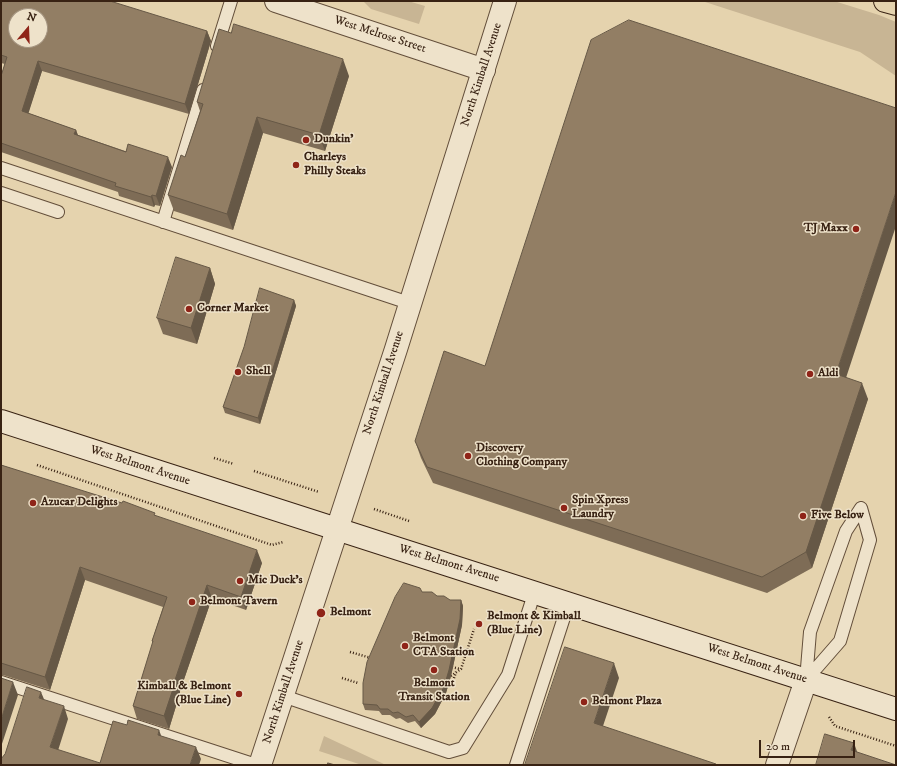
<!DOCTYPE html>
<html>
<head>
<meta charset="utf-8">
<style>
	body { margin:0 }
	#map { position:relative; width:897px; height:766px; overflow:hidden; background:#e5d3ae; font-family:"IM FELL DW Pica",serif }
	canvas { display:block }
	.frame { position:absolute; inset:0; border:2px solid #382213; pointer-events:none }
	.north { position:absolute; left:8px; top:8px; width:40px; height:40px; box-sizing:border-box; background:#eee2ca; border:1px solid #a59581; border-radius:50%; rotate:19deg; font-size:11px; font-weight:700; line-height:16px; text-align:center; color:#382213 }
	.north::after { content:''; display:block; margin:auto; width:14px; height:18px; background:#8f2418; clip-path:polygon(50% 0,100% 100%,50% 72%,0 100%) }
	.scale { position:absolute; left:759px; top:740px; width:96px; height:18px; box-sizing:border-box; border:2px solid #382213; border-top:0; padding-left:5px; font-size:12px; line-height:14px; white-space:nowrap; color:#382213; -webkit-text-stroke:3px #eee2ca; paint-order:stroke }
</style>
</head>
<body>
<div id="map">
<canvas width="897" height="766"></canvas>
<div class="frame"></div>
<div class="north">N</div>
<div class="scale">20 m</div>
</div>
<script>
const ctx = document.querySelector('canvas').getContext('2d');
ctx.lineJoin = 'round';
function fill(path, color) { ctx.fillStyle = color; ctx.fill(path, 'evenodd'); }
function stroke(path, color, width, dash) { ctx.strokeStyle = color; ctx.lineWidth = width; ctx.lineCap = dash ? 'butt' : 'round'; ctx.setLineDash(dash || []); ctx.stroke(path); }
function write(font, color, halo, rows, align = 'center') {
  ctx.font = font + ' "IM FELL DW Pica",serif'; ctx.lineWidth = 3; ctx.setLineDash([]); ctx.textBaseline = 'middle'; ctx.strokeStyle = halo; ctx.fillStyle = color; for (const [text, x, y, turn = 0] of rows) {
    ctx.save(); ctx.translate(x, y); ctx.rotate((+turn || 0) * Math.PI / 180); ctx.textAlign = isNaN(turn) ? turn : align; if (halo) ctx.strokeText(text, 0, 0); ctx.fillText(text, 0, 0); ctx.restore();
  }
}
fill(new Path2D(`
	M363 1H408L425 6 419 24 371 9Z
	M702 1H834L879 15 896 22V76L860 52Z
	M324 736 386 765H362L319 751Z`), '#c8b594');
const service = new Path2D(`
	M217 46 231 1
	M1 168 409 303
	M1 193 58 212
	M163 222 203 90
	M806 680 840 641 870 540 861 508
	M806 680 810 632 846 531 861 508
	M1 682 256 765
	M283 696 449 752 463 748 508 675 535 591
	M516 765 569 602`);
const minor = new Path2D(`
	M276 1 484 70
	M777 765 806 680`);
const tertiary = new Path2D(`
	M260 765 396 349 505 1`);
const secondary = new Path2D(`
	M1 421C299 518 598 612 896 709`);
const motorway = new Path2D(`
	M885 1 896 4`);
stroke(service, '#634e3a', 14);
stroke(minor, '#634e3a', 24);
stroke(tertiary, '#634e3a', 24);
stroke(secondary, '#382213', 24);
stroke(motorway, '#382213', 24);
stroke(new Path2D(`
	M214 458 234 464
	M37 465 272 545 283 542
	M254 471 319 492
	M374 509 409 521
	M350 652 371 658
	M452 667 460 669
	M451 676 461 669 474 629
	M342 678 358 683
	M453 681 456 672
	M829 717 835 726 896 746`), '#382213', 2.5, [1, 2]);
stroke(service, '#eee2ca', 12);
stroke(minor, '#eee2ca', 22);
stroke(tertiary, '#eee2ca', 22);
stroke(secondary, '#eee2ca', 22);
stroke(motorway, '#e5d3ae', 22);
fill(new Path2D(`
	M1 1 207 31 211 41 189 114 42 71 28 113 76 130 78 135 172 167 160 206 155 205 154 207 119 196 118 192 1 152V76L5 64 1 63Z
	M349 76 325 151 263 133 233 230 174 211 168 195 185 157 200 111 197 102Z
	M210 268 215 284 197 344 163 334 157 318Z
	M294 300 296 306 260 424 225 413 223 407Z
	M485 366 846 377 868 399 812 568 767 593 433 483 421 458 415 441Z
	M1 465 156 516 262 563 246 610 212 598 180 691V693L169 729 137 719 133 706 153 643 152 641 163 607 85 580 50 690 3 675H1Z
	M422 592 437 596 450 600H461L463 606 462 625 451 676 446 693 435 714 421 728 415 721 408 723 400 718 396 719 390 715H382L379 711 365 710 363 704Z`), '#7e6c56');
fill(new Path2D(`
	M207 31 211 41 189 114 185 104Z
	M343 59 349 76 325 151 319 135Z
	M38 61 42 71 26 121 22 111Z
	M257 117 263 133 233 230 227 214Z
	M76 130 79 139 74 134Z
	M168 157 172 167 160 206 156 196Z
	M896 192V226L842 390 836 374Z
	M152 195 155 205 154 207 151 197Z
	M210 268 215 284 197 344 191 328Z
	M294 300 296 306 260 424 258 418Z
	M862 383 868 399 812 568 806 552Z
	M257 550 262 563 246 610 241 597Z
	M80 567 85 580 50 690 45 677Z
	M207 585 212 598 180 691V693L169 729 164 716 175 680Z
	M461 600 463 606 462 625 451 676 446 693 435 714 421 728 419 722Z
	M614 663 619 678 599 738 594 723Z
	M13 682 18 695 1 747V720Z
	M41 692 46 704 39 698Z
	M64 706 68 719 55 760 50 747Z
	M159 730 164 743 158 735Z
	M854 743 859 757 851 750Z
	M196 747 201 759 199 765H190Z`), '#665846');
const building = new Path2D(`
	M1 1H110L207 31 185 104 38 61 22 111 76 130 74 134 126 152 128 144 168 157 156 196 152 195 151 197 115 186 116 183 1 143V76L7 57 1 55ZM16 16H40V40H16Z
	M629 20 896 108V192L836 374 862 383 806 552 762 577 427 467 415 441 444 351 485 366 591 40Z
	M234 24 343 59 319 135 257 117 227 214 168 195 181 155 185 157 203 104 197 102 219 29 231 33Z
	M176 257 210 268 191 328 157 318Z
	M260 288 294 300 258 418 223 407 244 347Z
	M1 465 122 503 123 501 155 513 154 515 257 550 241 597 207 585 175 680H176L164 716 133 706 153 641H152L167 597 80 567 45 677 1 663Z
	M404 583 420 588 422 592H432L437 596H444L450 600H461L460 619 449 670 444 687 432 708 419 722 413 715 406 717 398 712 393 713 388 709H380L377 705 363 704V683L367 662 395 597Z
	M565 647 614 663 594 723 716 764V765H525Z
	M1 678 13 682 1 720Z
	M27 687 41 692 39 698 64 706 50 747 100 763 113 721 127 725 128 720 159 730 158 735 196 747 190 765H1V759L5 754Z
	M825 734 854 743 851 750 896 765H816Z
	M328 763 335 765H328Z`);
fill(building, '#927e64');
stroke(building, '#665846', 1);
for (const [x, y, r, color] of [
	[306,140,4,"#8f2418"],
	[296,165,4,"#8f2418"],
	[856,229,4,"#8f2418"],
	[189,309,4,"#8f2418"],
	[238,372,4,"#8f2418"],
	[810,374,4,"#8f2418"],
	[468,456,4,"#8f2418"],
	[33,503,4,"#8f2418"],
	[564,508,4,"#8f2418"],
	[803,516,4,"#8f2418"],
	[240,581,4,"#8f2418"],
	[192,602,4,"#8f2418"],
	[321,613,5,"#8f2418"],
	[479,624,4,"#8f2418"],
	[405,646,4,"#8f2418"],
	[434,670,4,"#8f2418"],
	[239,694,4,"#8f2418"],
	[584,702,4,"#8f2418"]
]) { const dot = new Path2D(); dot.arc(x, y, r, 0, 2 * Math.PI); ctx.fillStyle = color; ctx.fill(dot); stroke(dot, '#eee2ca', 1.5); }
write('12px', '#382213', '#eee2ca', [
	["West Melrose Street",380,35,18],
	["North Kimball Avenue",482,75,-72],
	["North Kimball Avenue",384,383,-72],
	["West Belmont Avenue",140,466,18],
	["West Belmont Avenue",449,564,17],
	["West Belmont Avenue",757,664,18],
	["North Kimball Avenue",284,692,-72]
]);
write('bold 12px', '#382213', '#eee2ca', [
	["Dunkin'",314,140],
	["Charleys",304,158],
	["Philly Steaks",304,172],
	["TJ Maxx",848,229,"right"],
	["Corner Market",197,309],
	["Shell",246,372],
	["Aldi",818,374],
	["Discovery",476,449],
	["Clothing Company",476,463],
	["Spin Xpress",572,501],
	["Laundry",572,515],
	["Azucar Delights",41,503],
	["Five Below",811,516],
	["Mic Duck's",248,581],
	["Belmont Tavern",200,602],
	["Belmont",330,613],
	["Belmont & Kimball",487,617],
	["(Blue Line)",487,631],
	["Belmont",413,639],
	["CTA Station",413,653],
	["Belmont",434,684,"center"],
	["Transit Station",434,698,"center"],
	["Kimball & Belmont",231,687,"right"],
	["(Blue Line)",231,701,"right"],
	["Belmont Plaza",592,702]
], 'left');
</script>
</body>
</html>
